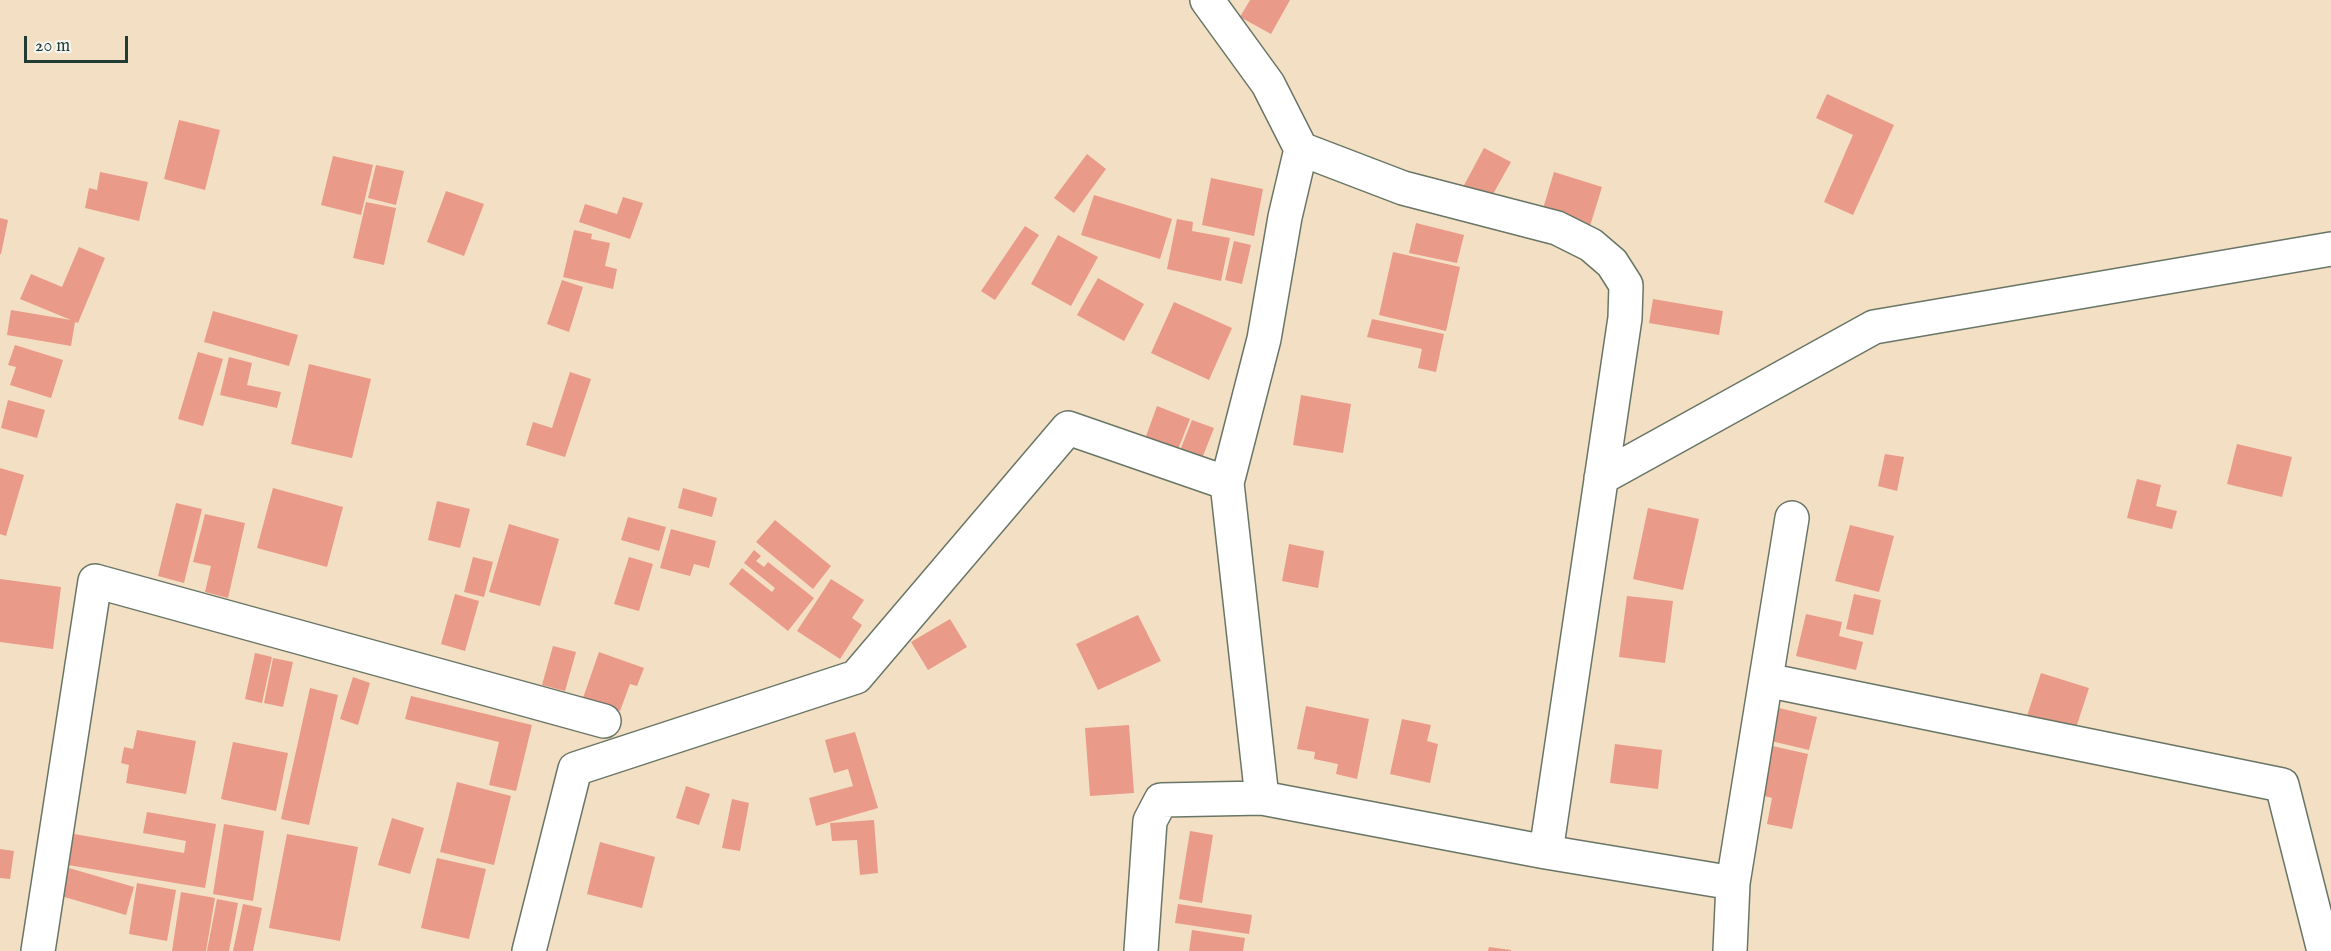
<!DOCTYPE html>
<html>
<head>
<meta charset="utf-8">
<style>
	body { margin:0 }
	#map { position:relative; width:2331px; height:951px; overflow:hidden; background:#f3dfc3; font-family:"IM FELL English",serif }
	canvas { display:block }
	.scale { position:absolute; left:24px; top:36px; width:104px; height:27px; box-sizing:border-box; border:3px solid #1f3d34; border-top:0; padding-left:8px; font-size:18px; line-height:21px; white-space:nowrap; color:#1f3d34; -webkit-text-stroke:4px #f6f6f2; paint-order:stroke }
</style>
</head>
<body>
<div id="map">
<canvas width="2331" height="951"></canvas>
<div class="scale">20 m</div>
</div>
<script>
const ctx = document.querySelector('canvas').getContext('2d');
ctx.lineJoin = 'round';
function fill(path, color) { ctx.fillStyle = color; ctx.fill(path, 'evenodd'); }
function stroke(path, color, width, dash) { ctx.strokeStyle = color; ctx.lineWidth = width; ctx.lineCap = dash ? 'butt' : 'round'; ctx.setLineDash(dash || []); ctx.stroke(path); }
fill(new Path2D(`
	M1250 0H1290L1271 34 1240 17Z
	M1827 94 1894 125 1853 215 1824 202 1853 135 1816 118Z
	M179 120 220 130 205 190 164 179Z
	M1484 148 1511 162 1488 203 1462 189Z
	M1087 154 1106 169 1074 213 1054 198Z
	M333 156 373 165 361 215 321 205Z
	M376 165 404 171 396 205 368 198Z
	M100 172 148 182 139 221 85 208 89 188 97 190Z
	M1554 172 1602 187 1590 226 1542 212Z
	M1211 178 1263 189 1254 236 1202 225Z
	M446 191 484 204 464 256 427 242Z
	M1094 195 1172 219 1160 259 1081 235Z
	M623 197 643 203 630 239 579 222 585 204 617 214Z
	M366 202 396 208 384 265 353 258Z
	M0 218 8 220 1 254H0Z
	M1177 219 1193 222 1192 231 1230 238 1221 281 1167 269Z
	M1416 223 1464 235 1457 263 1409 253Z
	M1025 226 1039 235 995 300 981 291Z
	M574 230 592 234 591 239 610 243 605 266 617 269 613 289 563 277Z
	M1058 235 1098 257 1071 306 1031 284Z
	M1234 241 1251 245 1242 284 1225 280Z
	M79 247 105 258 78 323 75 322 71 346 7 335 11 310 71 320 20 299 31 274 62 287Z
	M1393 252 1460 267 1446 331 1379 315Z
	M1098 278 1144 304 1124 341 1077 315Z
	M562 280 583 287 569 332 547 324Z
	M1653 299 1723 311 1719 335 1649 323Z
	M1174 302 1232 328 1209 380 1151 353Z
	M213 311 298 335 289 366 204 342Z
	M1372 319 1444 334 1436 372 1418 368 1422 349 1367 337Z
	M15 345 63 360 51 398 10 385 16 367 8 365Z
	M198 352 223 359 203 426 178 419Z
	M229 357 252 363 247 385 281 392 277 408 220 395Z
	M309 364 371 379 352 458 291 444Z
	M570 372 591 379 565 457 526 445 533 422 552 428Z
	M1301 395 1351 404 1343 453 1293 445Z
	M8 400 45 410 37 438 1 428Z
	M1157 406 1190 419 1177 452 1145 439Z
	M1192 420 1214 428 1201 461 1179 453Z
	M2237 444 2292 457 2282 497 2227 484Z
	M1885 454 1904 457 1897 491 1878 486Z
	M0 468 24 475 6 536 0 534Z
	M2137 479 2161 485 2156 506 2177 511 2172 529 2127 518Z
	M273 488 343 507 327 567 257 548Z
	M683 488 717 498 712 517 678 508Z
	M437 501 470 509 460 548 428 540Z
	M176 503 202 509 184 583 158 576Z
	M1648 508 1699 519 1683 590 1633 579Z
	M205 514 245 523 228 598 205 592 211 566 193 562Z
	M628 517 666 527 659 551 621 540Z
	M775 520 831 566 813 589 756 542Z
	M509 524 559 539 540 606 489 592Z
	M1850 525 1894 536 1879 592 1835 581Z
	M671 529 716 541 709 568 694 564 690 576 660 568Z
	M1289 544 1324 551 1318 588 1282 581Z
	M754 550 761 556 756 561 764 567 768 562 814 598 788 631 729 584 742 568 772 592 775 588 744 563Z
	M473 557 493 562 484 597 464 592Z
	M629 557 653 564 639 611 614 604Z
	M0 579 61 587 53 649 0 642Z
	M831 579 864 600 852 618 862 625 840 659 797 631Z
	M455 594 479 601 465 651 441 644Z
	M1854 594 1881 600 1873 635 1846 629Z
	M1627 596 1673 601 1665 663 1619 657Z
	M1806 614 1842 622 1839 636 1863 642 1856 670 1796 656Z
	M1138 615 1161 661 1098 690 1076 644Z
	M950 619 967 647 928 670 911 642Z
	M553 646 576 652 565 691 542 685Z
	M599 652 644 668 637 686 630 684 620 711 583 698Z
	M255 653 272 657 262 703 245 699Z
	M273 658 293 662 283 707 264 703Z
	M2041 673 2089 688 2075 731 2027 716Z
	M353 677 370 683 358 725 340 719Z
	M310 688 338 695 309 825 281 819Z
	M411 696 532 725 516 791 489 785 499 742 405 719Z
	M1306 706 1369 719 1357 779 1336 774 1338 764 1314 759 1315 752 1297 749Z
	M1779 708 1817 717 1809 750 1771 741Z
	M1402 719 1431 725 1427 741 1438 744 1430 783 1390 774Z
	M1129 725 1134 793 1090 796 1085 728Z
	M137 730 196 741 186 794 126 783 129 765 121 763 124 747 133 749Z
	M855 732 878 808 816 826 809 798 853 786 848 769 834 773 825 740Z
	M233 742 288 753 276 811 221 799Z
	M1615 744 1662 750 1658 789 1610 783Z
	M1768 745 1808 754 1792 829 1767 824 1772 798 1757 794Z
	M457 782 511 796 494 865 440 852Z
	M686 786 710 794 699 825 676 818Z
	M732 799 749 803 740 851 722 848Z
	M147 812 216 824 205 888 68 865 74 834 184 853 186 841 143 833Z
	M392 818 424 828 410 874 378 865Z
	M874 820 878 873 860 875 857 840 832 841 830 823Z
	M224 824 264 831 253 901 213 894Z
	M1190 831 1213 835 1202 903 1179 899Z
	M287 834 358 847 340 941 269 928Z
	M600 842 655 857 642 908 587 894Z
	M0 849 14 851 10 879 0 878Z
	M437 858 486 869 469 939 421 928Z
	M69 868 134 887 126 915 61 896Z
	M137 883 176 890 167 941 129 934Z
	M181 892 215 898 206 951H172Z
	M217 899 238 903 229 951H207Z
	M243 904 262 908 253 951H233Z
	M1178 904 1252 915 1249 934 1175 923Z
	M1192 930 1245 938 1243 951H1189Z
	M1489 947 1511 950V951H1488Z`), '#ea9a88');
const minor = new Path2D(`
	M1207 0 1268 84 1301 149 1285 217 1264 339 1227 483 1262 798
	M1301 149 1403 188 1557 228 1591 245 1612 263 1626 285 1625 318 1546 852
	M1601 478 1874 327 2331 249
	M1766 680 2282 785 2324 951
	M38 951 95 581 604 721
	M529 951 575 769 856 677 1068 428 1227 483
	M1141 951 1150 821 1161 800 1262 798 1546 852 1733 883
	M1730 951 1733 883 1792 518`);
stroke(minor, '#697666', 36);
stroke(minor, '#fff', 33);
</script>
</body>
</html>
